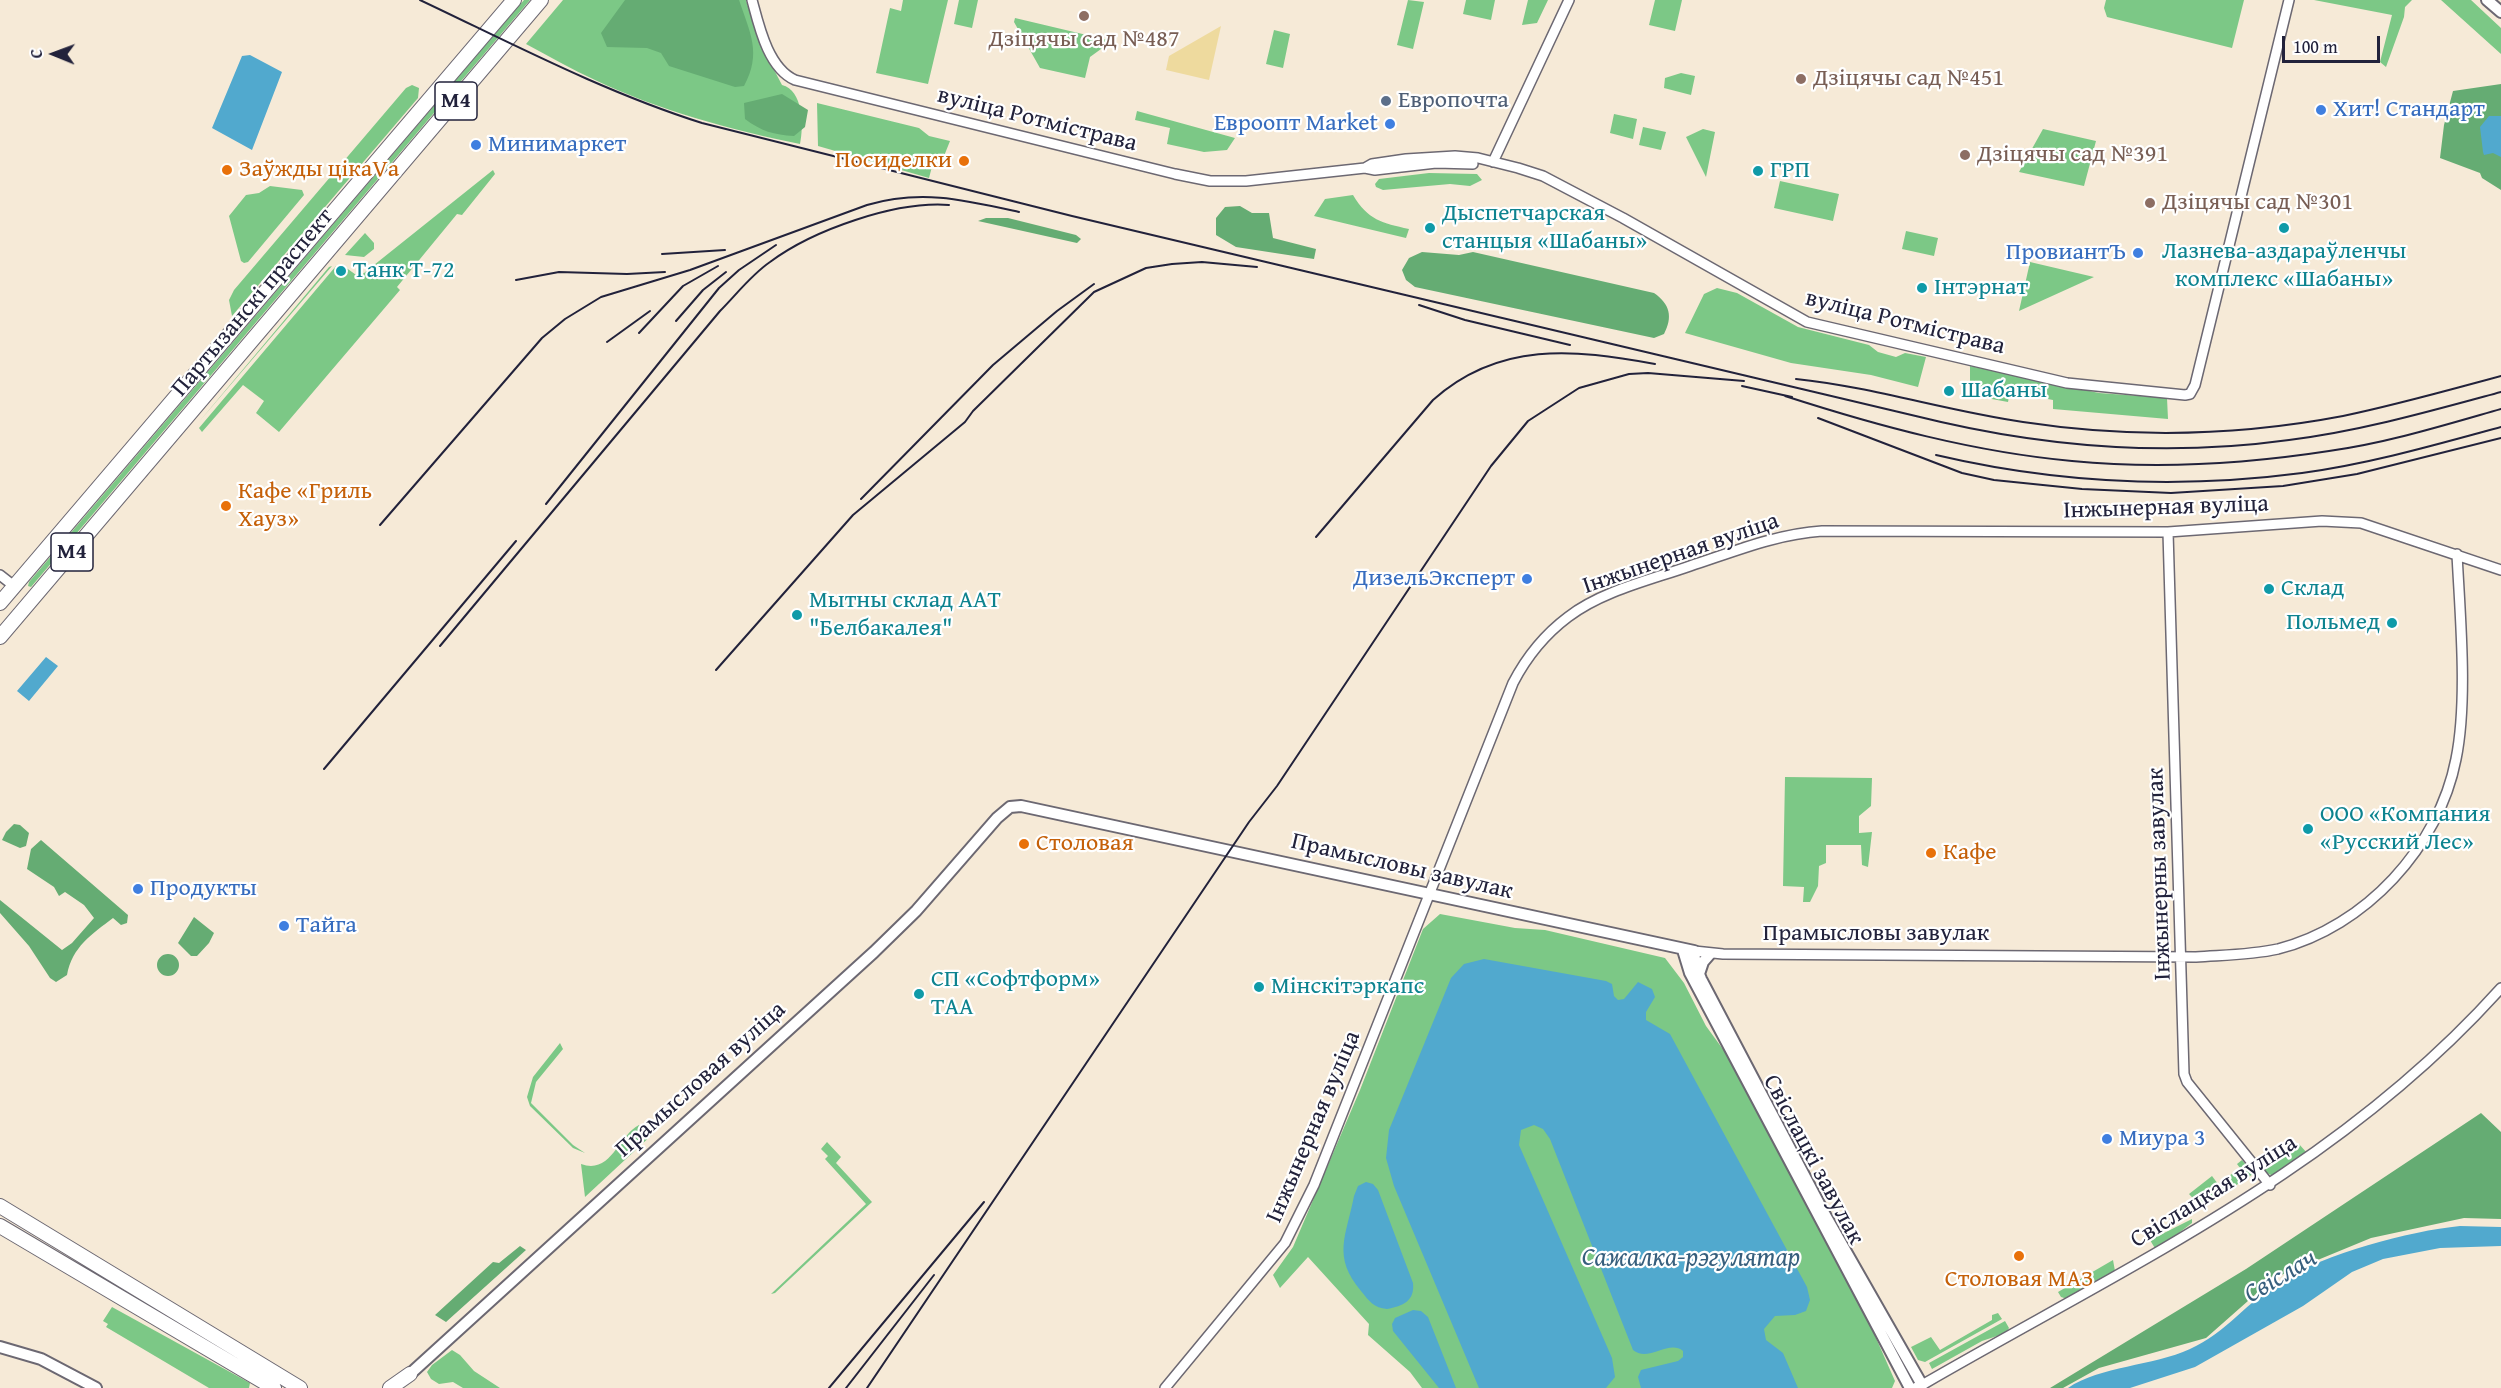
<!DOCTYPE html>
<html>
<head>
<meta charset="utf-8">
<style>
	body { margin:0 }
	#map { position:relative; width:2501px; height:1388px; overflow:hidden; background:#f6ead7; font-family:"Gentium Book Plus",serif }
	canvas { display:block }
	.north { position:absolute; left:24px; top:24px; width:60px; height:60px; -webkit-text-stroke:4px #fff; paint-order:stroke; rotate:271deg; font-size:16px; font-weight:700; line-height:24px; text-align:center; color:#22223b }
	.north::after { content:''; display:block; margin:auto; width:21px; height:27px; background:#22223b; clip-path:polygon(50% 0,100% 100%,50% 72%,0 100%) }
	.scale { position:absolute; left:2282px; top:36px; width:98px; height:27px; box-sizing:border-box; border:3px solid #22223b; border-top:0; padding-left:8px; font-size:18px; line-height:21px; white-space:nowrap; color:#22223b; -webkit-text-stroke:4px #fff; paint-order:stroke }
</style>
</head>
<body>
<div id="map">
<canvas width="2501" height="1388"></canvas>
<div class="north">С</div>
<div class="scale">100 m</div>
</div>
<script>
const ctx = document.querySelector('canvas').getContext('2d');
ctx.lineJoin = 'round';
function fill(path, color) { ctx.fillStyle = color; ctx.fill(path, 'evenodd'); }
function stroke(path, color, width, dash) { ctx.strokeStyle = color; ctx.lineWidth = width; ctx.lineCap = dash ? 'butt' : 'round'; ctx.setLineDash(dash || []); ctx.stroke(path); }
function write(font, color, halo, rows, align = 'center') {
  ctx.font = font + ' "Gentium Book Plus",serif'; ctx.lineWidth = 4.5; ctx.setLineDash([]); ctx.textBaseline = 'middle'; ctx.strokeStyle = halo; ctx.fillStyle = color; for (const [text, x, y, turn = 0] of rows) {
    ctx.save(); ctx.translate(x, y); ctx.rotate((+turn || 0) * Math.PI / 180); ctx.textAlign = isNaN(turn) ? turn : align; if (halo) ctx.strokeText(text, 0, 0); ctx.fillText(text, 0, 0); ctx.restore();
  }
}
fill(new Path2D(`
	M524 0H530L31 587 28 586 29 582Z
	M563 0H746L758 39 782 85C803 90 804 126 800 144 731 130 658 110 595 80 571 69 549 56 526 44Z
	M903 0H948L928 84 876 73 890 8 901 11Z
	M959 0H978L972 28 954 24Z
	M1408 0 1424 2 1413 49 1397 45Z
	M1466 0H1495L1491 20 1463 14Z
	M1528 0H1548L1537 23 1522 25Z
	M1655 0H1682L1675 31 1649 25Z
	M2106 0H2244L2232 48 2107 17 2104 8Z
	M2314 0H2412L2405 7 2404 17 2386 67 2380 62 2392 15Z
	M2441 0H2471L2501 28V54Z
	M1015 18 1112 41 1090 57 1085 78 1040 68 1014 22Z
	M1274 30 1290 34 1283 68 1266 64Z
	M1681 73 1695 76 1691 95 1664 88 1665 78Z
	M412 85 419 88 418 98 232 316 229 300 234 290 406 88Z
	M817 103 919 128 929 136 950 141 944 156 935 155 929 178 818 146Z
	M1137 111 1235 138 1227 150 1204 152 1167 144 1170 128 1135 120Z
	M1614 114 1637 119 1633 139 1610 133Z
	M1643 127 1666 132 1661 150 1639 145Z
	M1703 129 1715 132 1706 177 1686 137Z
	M2043 129 2096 141 2084 186 2019 172Z
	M493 170 495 174 462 215 457 214 397 287 400 290 279 432 256 413 264 401 243 385 202 432 199 428 336 266 345 267 359 277Z
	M1429 173 1477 174 1482 180 1470 186 1450 184 1383 190 1376 187 1375 184 1379 179Z
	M1780 181 1839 194 1833 221 1774 208Z
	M270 186 302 190 304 195 248 262 244 263 241 261 229 216 246 195 259 193Z
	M1353 195C1368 220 1382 223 1409 229L1406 238 1314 216 1325 199Z
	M1906 231 1938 238 1934 256 1902 249Z
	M365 233 374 243V249L364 257 345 255Z
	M2030 262 2094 277 2019 311Z
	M332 266 198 423 329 267Z
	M1717 288 1737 293 1798 327 1869 345 1878 352 1896 357 1905 353 1926 357 1918 387 1871 375 1791 363 1685 333 1704 294Z
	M1970 366 2099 393 2167 398 2168 419 2053 409V400L2010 392 2008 402 1970 395Z
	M1785 777 1872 778 1871 806 1859 816V833L1872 832 1868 867 1862 865 1861 845H1826V863L1819 866 1818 886 1810 902H1803L1804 887 1783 886Z
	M1440 914 1515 928 1545 930 1665 958 1684 983 1706 1026 1730 1059 1861 1304 1895 1381 1892 1388H1422L1410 1372 1368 1335 1369 1324 1308 1257 1280 1288 1273 1275 1293 1247 1360 1090 1423 929Z
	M560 1043 563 1049 536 1082 531 1103 573 1145 585 1153 573 1148 530 1106 527 1097 533 1077Z
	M639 1125 649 1126 655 1132 585 1197 581 1164C611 1175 618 1136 639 1125Z
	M827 1142 841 1157 836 1163 872 1202 775 1293 771 1294 866 1204 825 1159 828 1156 821 1149Z
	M2299 1144 2307 1153 2273 1176 2263 1171Z
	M2242 1160 2253 1174 2202 1208 2189 1194 2212 1176 2218 1184 2240 1168 2237 1164Z
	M2192 1219V1223L2156 1250 2150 1240Z
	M2113 1260 2115 1271 2067 1299 2061 1297 2058 1292Z
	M112 1307 250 1383 249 1388H209L106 1327 108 1324 103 1321Z
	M1998 1313 2002 1319 1925 1362 1918 1360 1911 1347 1931 1337 1940 1350 1992 1320V1315Z
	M2005 1321 2009 1328 2006 1333 1982 1341 1932 1369 1929 1363Z
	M452 1350 460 1355 474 1371 500 1388H463L453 1382 439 1384 431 1379 427 1372 432 1365Z`), '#7cc886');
fill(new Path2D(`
	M625 0H739C750 33 762 53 744 86L735 87 669 66 661 53 647 48 607 47 601 33Z
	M2501 84V190L2482 178 2480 173 2440 158 2444 125 2453 91Z
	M782 94 808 110 805 127 794 136C774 135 761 131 745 119L744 103Z
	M1240 206 1252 213H1269L1273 238 1316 249 1314 259 1236 247 1216 235V218L1225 207Z
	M986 218H1008L1076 235 1081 239 1077 243 978 221Z
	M1422 252 1459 255 1473 252 1654 293C1670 304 1673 317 1664 334L1654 338 1415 287 1406 280 1402 270 1409 258Z
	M14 824 20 825 29 833 26 846 20 848 2 840 6 832Z
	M41 840 128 915 127 923 121 925 113 918C92 934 72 947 67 975L56 982 50 978 29 946 0 913V900L62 950 72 943 94 918 84 905 65 892 59 896 54 887 27 869 31 849Z
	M194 917 214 933 209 943 197 956H191L178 943Z
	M157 965a11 11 0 1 1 22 0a11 11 0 1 1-22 0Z
	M2481 1113 2501 1132V1219L2464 1218 2371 1238 2274 1278 2206 1338 2099 1368 2063 1388H2050L2246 1269Z
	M520 1246 526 1250 446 1322 435 1315 493 1262 499 1263Z`), '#65ac73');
fill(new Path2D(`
	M1221 26 1209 80 1166 70 1169 56Z`), '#eeda9e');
fill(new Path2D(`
	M250 55 282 72 252 150 212 128 242 56Z
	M2489 116H2501V157L2493 153 2484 155 2483 152 2480 127Z
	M46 657 58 666 29 701 17 691Z
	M1484 959 1606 981 1612 984 1614 996 1618 1000 1624 999 1638 982 1652 989 1655 997 1646 1012V1020L1670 1034 1807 1287 1810 1300 1806 1311 1795 1315 1775 1316 1764 1329 1766 1340 1783 1353 1798 1388H1641L1638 1377 1641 1370 1678 1361 1683 1357V1351C1669 1339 1648 1363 1633 1350L1550 1139 1543 1129 1534 1125 1521 1130 1519 1145 1612 1358 1615 1377 1606 1388H1479L1394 1186 1386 1158 1389 1130 1451 978 1464 964Z
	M1366 1182 1373 1184 1378 1190 1413 1283C1415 1301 1403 1306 1387 1309 1374 1308 1369 1301 1361 1291 1332 1256 1346 1237 1354 1196L1358 1186Z
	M2460 1226 2501 1227V1246L2440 1248 2383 1259 2352 1272 2303 1306 2195 1367 2130 1388H2068C2100 1366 2153 1366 2190 1349 2226 1333 2248 1301 2281 1281 2325 1254 2409 1231 2460 1226Z
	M1413 1310 1421 1311 1428 1317 1456 1388H1439L1393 1331 1392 1324 1395 1318Z`), '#51a9ce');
const minor = new Path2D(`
	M752 0C759 26 768 68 795 80L1175 174 1210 181H1246L1365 168 1375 170 1436 163 1473 164
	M1493 162 1569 0
	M1365 168 1372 164 1406 159 1455 156 1478 158 1518 168 1543 176 1623 218 1807 322 2067 383 2185 395 2190 394 2195 385 2289 0
	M2168 532 2184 1074 2187 1082 2270 1185
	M0 575 14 586
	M1694 951 1723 954 2196 957C2223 955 2251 955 2278 949 2365 927 2439 847 2456 759 2468 700 2460 615 2457 554
	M1922 1385C2129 1265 2338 1170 2501 988
	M1165 1388 1285 1243 1314 1185 1513 683C1527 656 1544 635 1568 617 1602 591 1650 580 1690 566 1733 552 1776 534 1822 531L2168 532 2322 521 2361 523 2501 570`);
const major = new Path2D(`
	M2487 0 2501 12
	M1683 950 1690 973 1910 1388
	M1699 974 1703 962 1710 954
	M0 1347 41 1359 96 1388
	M410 1374 874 952 916 911 997 818 1010 807 1021 806 1694 951 1696 967 1701 979 1825 1215 1922 1385 1916 1388`);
const highway = new Path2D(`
	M0 603 514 0
	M0 637 541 0
	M0 1206 300 1388
	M0 1226 274 1388
	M390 1388 410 1374`);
stroke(minor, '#6c6872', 12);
stroke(major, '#6c6872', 14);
stroke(highway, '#6c6872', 16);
stroke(minor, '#fff', 9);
stroke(major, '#fff', 10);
stroke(highway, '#fff', 14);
stroke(new Path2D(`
	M420 0C513 44 604 92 702 123L1072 216 1941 422C2055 448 2173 456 2289 440 2361 431 2431 411 2501 392
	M662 254 725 250
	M516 280 559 272 627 274 665 272
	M1419 305 1465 320 1570 345
	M676 321 703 290 726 272
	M639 333 683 286 718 266
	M607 342 650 311
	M1796 379C1873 387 1946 411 2023 422 2128 438 2238 436 2343 416 2396 405 2449 390 2501 376
	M1742 386 1792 397
	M1785 396C1878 426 1974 452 2072 461 2157 469 2245 464 2329 451 2387 443 2445 425 2501 409
	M1818 418 1962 473 1994 480 2082 489 2171 493 2283 486 2357 474 2501 438
	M1936 455C2055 483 2180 489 2302 473 2369 464 2435 445 2501 427
	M861 499 993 365 1057 311 1094 284
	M546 504 719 288 739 270 776 245
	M380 525 542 338 565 319 601 297 690 270 867 205C921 189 965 200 1019 212
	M1316 537 1433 400C1499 341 1574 349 1655 364
	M440 646 720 311C736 295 751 275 770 262 813 230 895 201 949 205
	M716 670 853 515 965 422 973 411 1094 292 1146 268 1172 264 1202 262 1257 267
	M324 769 516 541
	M829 1388 984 1202
	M846 1388 934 1275
	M867 1388 1249 822 1277 786 1491 466 1528 421 1579 388 1629 374 1648 373 1744 381`), '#22223b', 2);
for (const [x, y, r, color] of [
	[1084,16,6,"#8d6e63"],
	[1801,79,6,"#8d6e63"],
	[1386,101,6,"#5c6f8a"],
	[2321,110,6,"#3f7fe0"],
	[1390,124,6,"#3f7fe0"],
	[476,145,6,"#3f7fe0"],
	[1965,155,6,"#8d6e63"],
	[964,161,6,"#e8710a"],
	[227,170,6,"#e8710a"],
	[1758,171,6,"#0f9aa8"],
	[2150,203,6,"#8d6e63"],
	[1430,228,6,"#0f9aa8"],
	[2284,228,6,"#0f9aa8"],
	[2138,253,6,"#3f7fe0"],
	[341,271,6,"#0f9aa8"],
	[1922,288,6,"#0f9aa8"],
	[1949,391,6,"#0f9aa8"],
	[226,506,6,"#e8710a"],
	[1527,579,6,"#3f7fe0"],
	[2269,589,6,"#0f9aa8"],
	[797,615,6,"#0f9aa8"],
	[2392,623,6,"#0f9aa8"],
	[2308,829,6,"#0f9aa8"],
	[1024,844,6,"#e8710a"],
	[1931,853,6,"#e8710a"],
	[138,889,6,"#3f7fe0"],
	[284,926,6,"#3f7fe0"],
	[1259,987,6,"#0f9aa8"],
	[919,994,6,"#0f9aa8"],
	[2107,1139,6,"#3f7fe0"],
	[2019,1256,6,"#e8710a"]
]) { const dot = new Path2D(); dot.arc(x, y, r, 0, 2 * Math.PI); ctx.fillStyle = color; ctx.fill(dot); stroke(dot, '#fff', 2); }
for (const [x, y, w] of [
	[456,101,42],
	[72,552,42]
]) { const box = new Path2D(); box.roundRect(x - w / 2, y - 19, w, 38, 4.5); ctx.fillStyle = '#fff'; ctx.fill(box); stroke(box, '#22223b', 1.5); }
write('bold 22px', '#22223b', null, [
	["М4",456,101],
	["М4",72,552]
]);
write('24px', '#785e54', '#fff', [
	["Дзіцячы сад №487",1084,40,"center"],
	["Дзіцячы сад №451",1813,79],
	["Дзіцячы сад №391",1977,155],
	["Дзіцячы сад №301",2162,203]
], 'left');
write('24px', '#4e5e75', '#fff', [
	["Европочта",1398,101]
], 'left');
write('24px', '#366cbe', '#fff', [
	["Хит! Стандарт",2333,110],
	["Евроопт Market",1378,124,"right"],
	["Минимаркет",488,145],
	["ПровиантЪ",2126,253,"right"],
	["ДизельЭксперт",1515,579,"right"],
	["Продукты",150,889],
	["Тайга",296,926],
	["Миура 3",2119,1139]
], 'left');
write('24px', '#22223b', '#fff', [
	["вуліца Ротмістрава",1037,120,14],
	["Партызанскі праспект",253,303,-50],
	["вуліца Ротмістрава",1905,323,14],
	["Інжынерная вуліца",2166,508,-2],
	["Інжынерная вуліца",1681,554,-19],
	["Прамысловы завулак",1402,867,13],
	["Інжынерны завулак",2160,874,-92],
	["Прамысловы завулак",1876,934],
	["Прамысловая вуліца",701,1080,-42],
	["Інжынерная вуліца",1314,1127,-67],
	["Свіслацкі завулак",1813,1160,62],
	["Свіслацкая вуліца",2214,1192,-32]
]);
write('24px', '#c56008', '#fff', [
	["Посиделки",952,161,"right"],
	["Заўжды цікаVа",239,170],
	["Кафе «Гриль",238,492],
	["Хауз»",238,520],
	["Столовая",1036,844],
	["Кафе",1943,853],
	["Столовая МАЗ",2019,1280,"center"]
], 'left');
write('24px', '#0d838f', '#fff', [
	["ГРП",1770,171],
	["Дыспетчарская",1442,214],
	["станцыя «Шабаны»",1442,242],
	["Лазнева-аздараўленчы",2284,252,"center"],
	["комплекс «Шабаны»",2284,280,"center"],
	["Танк Т-72",353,271],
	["Інтэрнат",1934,288],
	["Шабаны",1961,391],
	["Склад",2281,589],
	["Мытны склад ААТ",809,601],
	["\"Белбакалея\"",809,629],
	["Польмед",2380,623,"right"],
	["ООО «Компания",2320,815],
	["«Русский Лес»",2320,843],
	["СП «Софтформ»",931,980],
	["ТАА",931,1008],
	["Мінскітэркапс",1271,987]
], 'left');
write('italic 26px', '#375f7d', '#fff', [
	["Сажалка-рэгулятар",1691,1258],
	["Свіслач",2281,1277,-31]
]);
</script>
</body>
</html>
